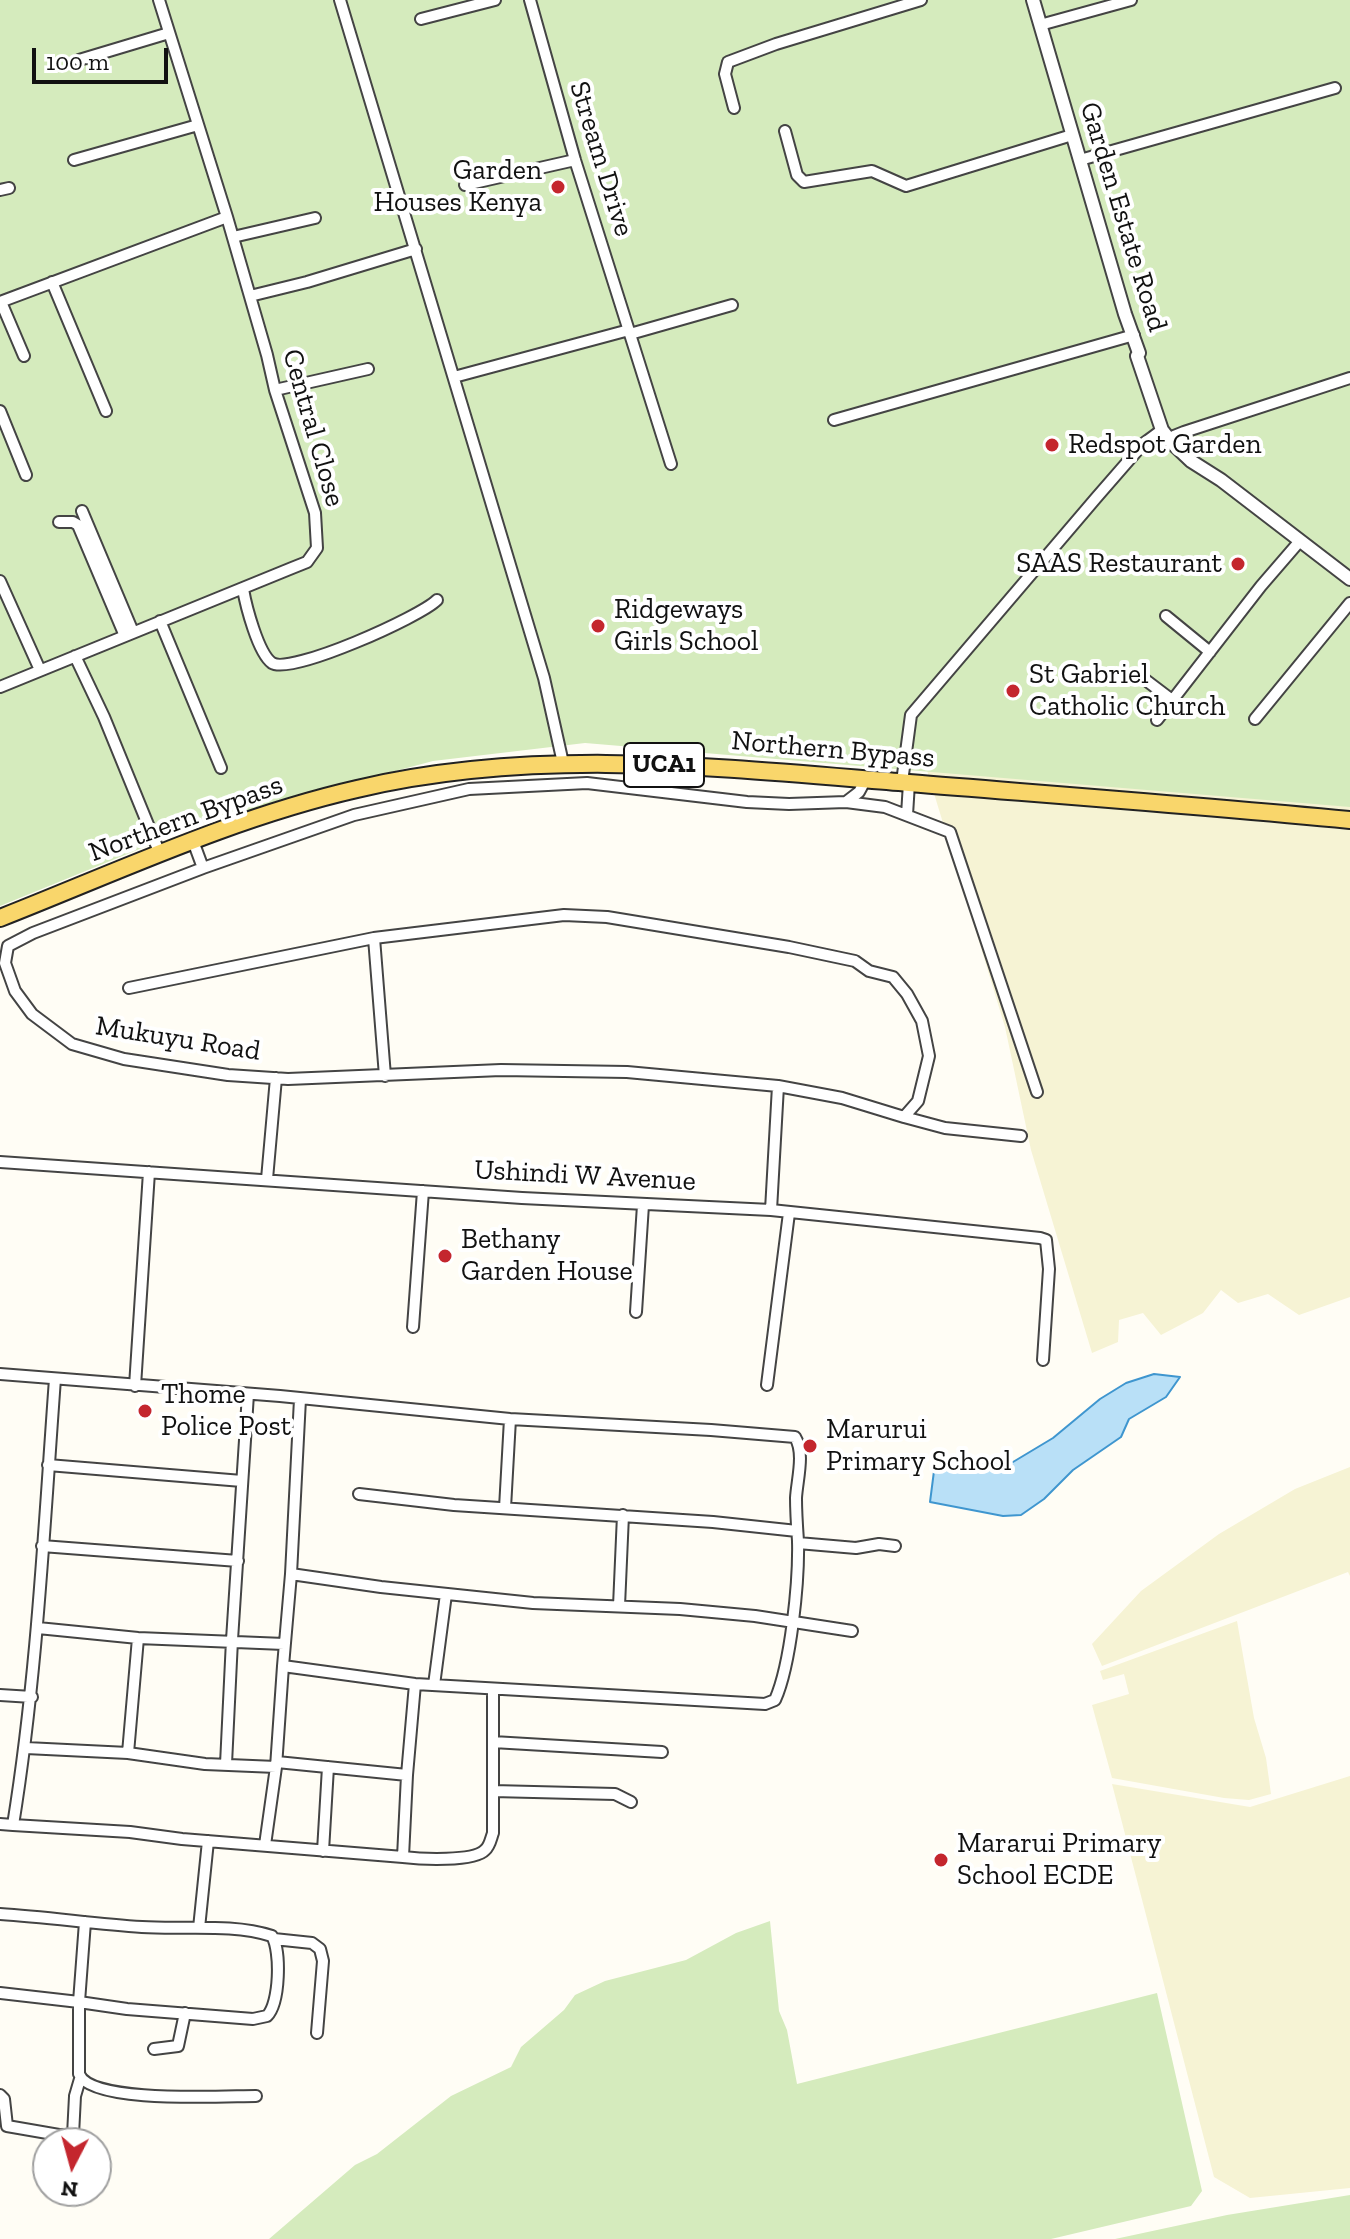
<!DOCTYPE html>
<html>
<head>
<meta charset="utf-8">
<style>
	body { margin:0 }
	#map { position:relative; width:1350px; height:2239px; overflow:hidden; background:#fffdf5; font-family:"Zilla Slab",serif }
	canvas { display:block }
	.north { position:absolute; left:32px; top:2127px; width:80px; height:80px; box-sizing:border-box; background:#fff; border:2px solid #a0a0a0; border-radius:50%; rotate:186deg; font-size:22px; font-weight:700; line-height:32px; text-align:center; color:#111 }
	.north::after { content:''; display:block; margin:auto; width:28px; height:36px; background:#c4262e; clip-path:polygon(50% 0,100% 100%,50% 72%,0 100%) }
	.scale { position:absolute; left:32px; top:48px; width:136px; height:36px; box-sizing:border-box; border:4px solid #111; border-top:0; padding-left:10px; font-size:24px; line-height:28px; white-space:nowrap; color:#111; -webkit-text-stroke:6px #fff; paint-order:stroke }
</style>
</head>
<body>
<div id="map">
<canvas width="1350" height="2239"></canvas>
<div class="north">N</div>
<div class="scale">100 m</div>
</div>
<script>
const ctx = document.querySelector('canvas').getContext('2d');
ctx.lineJoin = 'round';
function fill(path, color) { ctx.fillStyle = color; ctx.fill(path, 'evenodd'); }
function stroke(path, color, width, dash) { ctx.strokeStyle = color; ctx.lineWidth = width; ctx.lineCap = dash ? 'butt' : 'round'; ctx.setLineDash(dash || []); ctx.stroke(path); }
function write(font, color, halo, rows, align = 'center') {
  ctx.font = font + ' "Zilla Slab",serif'; ctx.lineWidth = 8; ctx.setLineDash([]); ctx.textBaseline = 'middle'; ctx.strokeStyle = halo; ctx.fillStyle = color; for (const [text, x, y, turn = 0] of rows) {
    ctx.save(); ctx.translate(x, y); ctx.rotate((+turn || 0) * Math.PI / 180); ctx.textAlign = isNaN(turn) ? turn : align; if (halo) ctx.strokeText(text, 0, 0); ctx.fillText(text, 0, 0); ctx.restore();
  }
}
fill(new Path2D(`
	M912 721 1350 768V1297L1299 1315 1268 1294 1238 1303 1221 1290 1203 1313 1161 1335 1143 1313 1119 1320 1118 1342 1092 1353 1031 1150 1005 1027Z
	M1350 1467V1576L1348 1572 1102 1666 1092 1644 1141 1591 1219 1534 1295 1489Z
	M1237 1621 1254 1718 1266 1758 1271 1794 1249 1800 1224 1798 1112 1778 1092 1705 1129 1694 1124 1674 1103 1680 1100 1671Z
	M1350 1776V2188L1250 2198 1214 2177 1112 1784 1250 1807Z`), '#f6f3d4');
fill(new Path2D(`
	M0 0H1350V807L585 743 433 761 208 821 0 906Z
	M770 1921 779 2011 787 2030 797 2084 1157 1993 1202 2191 1191 2206 1051 2239H269L355 2165 377 2154 451 2096 511 2067 521 2047 564 2010 575 1995 605 1981 686 1960 736 1933Z
	M1350 2195V2239H1115L1227 2215Z`), '#d5ebbd');
const water = new Path2D(`
	M1154 1374 1180 1377 1166 1397 1129 1419 1121 1437 1073 1470 1044 1499 1021 1515 1003 1516 930 1502 934 1471 948 1463 964 1458 987 1466 1013 1462 1053 1438 1100 1399 1126 1383Z`);
fill(water, '#b9e0f7');
stroke(water, '#3f96cf', 2);
const minor = new Path2D(`
	M340 0 544 678 563 763
	M530 0 575 160 671 464
	M421 19 495 0
	M1040 25 1131 0
	M79 60 169 33
	M734 108 725 74 728 62 776 44 921 0
	M785 131 797 175 804 182 872 171 906 186 1072 135
	M74 160 198 125
	M1080 160 1335 88
	M465 185 575 160
	M0 190 9 188
	M233 237 315 218
	M52 282 106 411
	M250 296 307 282 416 249
	M0 302 227 217
	M1 302 24 356
	M630 334 732 305
	M454 377 629 330
	M275 390 368 369
	M0 411 26 475
	M834 420 1134 335
	M1172 443 1174 436 1184 432 1350 378
	M82 511 133 632
	M59 522H73L78 525 125 636
	M0 581 40 670
	M243 589C246 606 258 653 272 663 291 675 420 617 437 600
	M1166 616 1210 652
	M160 621 221 768
	M75 656 104 717 160 854
	M1139 675 1172 700
	M0 687 292 568 307 562 317 548 315 513 275 390 267 355 227 217 159 0
	M1255 719 1350 603
	M1157 720 1261 586 1299 542
	M902 782 911 715 1096 498 1143 444 1162 430
	M846 802 885 807 950 832 1037 1092
	M907 815 909 783
	M193 841 203 868
	M374 938 385 1076
	M129 988 374 938 564 915 607 917 789 947 855 961 869 971 893 977 907 994 922 1021 929 1056 918 1101 904 1117 842 1098 778 1086 627 1072 501 1070 288 1079 228 1075 124 1059 72 1044 32 1014 15 991 5 963 8 946 33 933 203 868 354 815 469 789 587 783 747 802 789 804 846 802 859 792 866 779
	M904 1117 945 1128 1021 1136
	M0 1162 522 1198 771 1210 1040 1238 1046 1240 1049 1269 1043 1360
	M267 1179 276 1078
	M771 1210 778 1086
	M636 1312 643 1205
	M413 1327 423 1191
	M0 1374 280 1396 510 1419 711 1430 795 1437C805 1453 797 1480 796 1498 796 1512 797 1527 798 1541 799 1581 791 1664 775 1700L765 1704 415 1684 283 1666 291 1574 300 1399
	M767 1385 789 1213
	M135 1386 149 1172
	M48 1465 242 1481
	M359 1494 454 1505 713 1522 797 1531
	M505 1508 510 1419
	M798 1543 856 1548 879 1544 895 1546
	M42 1546 238 1561
	M291 1574 381 1587 533 1603 680 1609 755 1616 852 1631
	M619 1606 623 1515
	M38 1628 138 1638 284 1644
	M434 1685 446 1594
	M0 1695 32 1697
	M493 1742 662 1752
	M26 1748 128 1753 138 1638
	M128 1753 205 1764 276 1767
	M277 1762 407 1775
	M226 1764 232 1640 248 1394
	M493 1791 615 1794 631 1802
	M0 1824 13 1825C37 1677 44 1528 55 1379
	M13 1825 130 1832 182 1839 403 1857 407 1775 415 1684
	M265 1845 276 1767 283 1666
	M323 1851 328 1767
	M403 1857C420 1859 474 1862 485 1850 490 1846 491 1838 493 1833V1689
	M0 1914C48 1917 95 1924 142 1927 184 1930 231 1923 272 1936 281 1951 280 2003 267 2016L253 2019 127 2009 79 2002 85 1922
	M199 1928 208 1841
	M274 1939 312 1943 320 1949 323 1961 317 2033
	M0 1993 79 2002V2074C91 2104 223 2096 256 2096
	M154 2049 178 2046 185 2013
	M0 2095 4 2099 7 2126 59 2135H73L75 2096 80 2079`);
const tertiary = new Path2D(`
	M1033 0 1125 314 1139 353 1137 356 1162 430 1172 443 1191 461 1221 480 1350 579`);
const primary = new Path2D(`
	M0 918C117 872 234 817 357 789 539 746 725 768 909 783 1056 795 1203 806 1350 820`);
stroke(minor, '#444', 14);
stroke(tertiary, '#444', 16);
stroke(primary, '#222', 20);
stroke(minor, '#fff', 10);
stroke(tertiary, '#fff', 12);
stroke(primary, '#f9d66b', 16);
for (const [x, y, r, color] of [
	[558,187,8,"#c4262e"],
	[1052,445,8,"#c4262e"],
	[1238,564,8,"#c4262e"],
	[598,626,8,"#c4262e"],
	[1013,691,8,"#c4262e"],
	[445,1256,8,"#c4262e"],
	[145,1411,8,"#c4262e"],
	[810,1446,8,"#c4262e"],
	[941,1860,8,"#c4262e"]
]) { const dot = new Path2D(); dot.arc(x, y, r, 0, 2 * Math.PI); ctx.fillStyle = color; ctx.fill(dot); stroke(dot, '#fff', 3); }
for (const [x, y, w] of [
	[664,765,80]
]) { const box = new Path2D(); box.roundRect(x - w / 2, y - 22, w, 44, 6); ctx.fillStyle = '#fff'; ctx.fill(box); stroke(box, '#111', 2); }
write('bold 26px', '#111', null, [
	["UCA1",664,765]
]);
write('28px', '#111', '#fff', [
	["Stream Drive",601,159,73],
	["Garden Estate Road",1123,217,73],
	["Central Close",313,428,74],
	["Northern Bypass",833,750,5],
	["Northern Bypass",186,819,-20],
	["Mukuyu Road",178,1039,9],
	["Ushindi W Avenue",585,1176,3]
]);
write('28px', '#111', '#fff', [
	["Garden",542,171,"right"],
	["Houses Kenya",542,203,"right"],
	["Redspot Garden",1068,445],
	["SAAS Restaurant",1222,564,"right"],
	["Ridgeways",614,610],
	["Girls School",614,642],
	["St Gabriel",1029,675],
	["Catholic Church",1029,707],
	["Bethany",461,1240],
	["Garden House",461,1272],
	["Thome",161,1395],
	["Police Post",161,1427],
	["Marurui",826,1430],
	["Primary School",826,1462],
	["Mararui Primary",957,1844],
	["School ECDE",957,1876]
], 'left');
</script>
</body>
</html>
